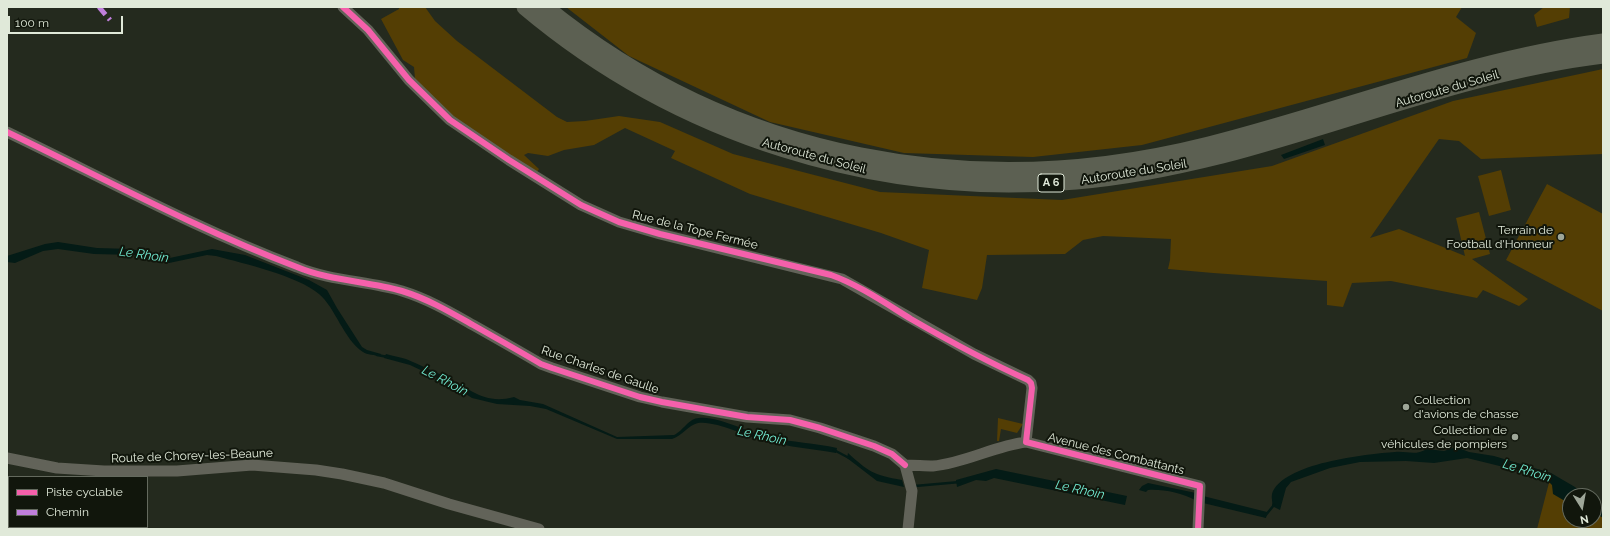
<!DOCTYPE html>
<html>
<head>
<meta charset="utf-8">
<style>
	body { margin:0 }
	#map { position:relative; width:1610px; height:536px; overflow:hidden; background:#242a1e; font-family:Raleway,sans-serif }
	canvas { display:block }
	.frame { position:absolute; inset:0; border:8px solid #e0e9d9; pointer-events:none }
	.legend { position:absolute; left:8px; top:476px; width:140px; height:52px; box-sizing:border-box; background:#11160c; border:1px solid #646a5e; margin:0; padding:5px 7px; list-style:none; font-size:12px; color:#e0e9d9 }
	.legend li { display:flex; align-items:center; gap:8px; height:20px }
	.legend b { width:20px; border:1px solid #646a5e }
	.north { position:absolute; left:1562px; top:488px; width:40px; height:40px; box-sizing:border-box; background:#11160c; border:1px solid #646a5e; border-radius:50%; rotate:169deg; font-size:11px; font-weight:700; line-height:16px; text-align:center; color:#e0e9d9 }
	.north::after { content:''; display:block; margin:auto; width:14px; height:18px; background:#9ea698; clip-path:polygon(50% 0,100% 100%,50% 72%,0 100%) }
	.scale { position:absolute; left:8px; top:16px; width:115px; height:18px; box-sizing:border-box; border:2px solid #e0e9d9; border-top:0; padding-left:5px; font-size:12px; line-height:14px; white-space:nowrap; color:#e0e9d9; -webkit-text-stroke:3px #11160c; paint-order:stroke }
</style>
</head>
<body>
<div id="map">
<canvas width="1610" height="536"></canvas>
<div class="frame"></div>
<ul class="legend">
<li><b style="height:5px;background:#f560ab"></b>Piste cyclable</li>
<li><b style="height:5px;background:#c07fdc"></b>Chemin</li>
</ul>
<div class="north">N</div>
<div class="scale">100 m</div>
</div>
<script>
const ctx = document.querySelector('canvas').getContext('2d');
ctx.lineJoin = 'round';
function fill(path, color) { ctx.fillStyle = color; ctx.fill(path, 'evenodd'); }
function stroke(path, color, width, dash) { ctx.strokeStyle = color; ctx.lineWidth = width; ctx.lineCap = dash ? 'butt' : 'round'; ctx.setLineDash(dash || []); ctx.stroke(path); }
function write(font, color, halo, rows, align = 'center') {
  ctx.font = font + ' Raleway,sans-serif'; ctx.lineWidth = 4; ctx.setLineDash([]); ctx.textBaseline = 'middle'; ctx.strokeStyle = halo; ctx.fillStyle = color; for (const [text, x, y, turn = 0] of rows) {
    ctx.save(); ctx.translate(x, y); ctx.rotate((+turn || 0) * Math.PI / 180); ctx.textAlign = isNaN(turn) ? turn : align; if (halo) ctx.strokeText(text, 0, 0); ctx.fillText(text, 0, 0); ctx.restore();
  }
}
fill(new Path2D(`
	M399 7H425L435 21 457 41 557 117 567 122 585 121 619 116 660 122 733 154 880 192 1062 200 1272 166 1453 101 1603 69V154L1481 159 1459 141 1439 139 1370 238 1399 229 1465 256 1456 218 1479 212 1490 254 1472 259 1528 299 1519 306 1483 290 1477 298 1391 281 1352 283 1343 307 1327 305V281L1213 273 1168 269 1170 260 1171 239 1103 236 1083 240 1065 254 987 255 982 288 977 300 922 288 929 250 881 233 750 194 671 158 675 151 625 128 594 145 564 150 548 156 528 153 524 155 539 169 535 175 454 121 415 79 414 67 403 60 381 19 399 9Z
	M566 7H1462L1456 17 1476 33 1467 58 1142 145 1033 157 904 153 770 122 629 56Z
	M1544 7H1570L1569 18 1537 27 1534 15Z
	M1501 170 1511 210 1489 216 1478 176Z
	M1547 184 1603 214V311L1506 260Z
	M998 418 1023 424 1017 433 1001 429 999 441H997Z
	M1551 475 1570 496V520H1594V503L1603 508V529H1537Z`), '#543e04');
fill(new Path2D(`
	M1323 139 1325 145 1284 159 1281 155Z
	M58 242 97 248 132 249 165 259 212 249 245 255 309 280 327 290 337 308 362 347 367 350 381 354 380 356C375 355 367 355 363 352 344 340 335 307 319 294 296 275 245 264 216 256L207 255 169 263 134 255 94 254 58 249 43 251 15 263 7 262V256L45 244Z
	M386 354C392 356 400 357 406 359 420 365 433 371 446 377 471 389 484 405 514 397L520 400 543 404 617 437 674 435C683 431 689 418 699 418 719 416 749 433 770 438 792 442 815 443 837 448L836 453C813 449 789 447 766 441 748 437 715 420 698 423 688 425 682 436 672 439H617L546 409 530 406 497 404 472 398 452 385 410 365 384 358Z
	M1456 447 1469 452 1494 456 1551 473 1575 487 1584 496H1570V504L1553 494 1552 485 1549 482 1524 472 1467 458 1434 463 1406 461 1360 462 1330 468 1291 482 1286 488 1280 510 1272 506C1273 502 1271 498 1272 494 1282 463 1367 454 1395 452 1408 451 1415 456 1427 449L1444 451Z
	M848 453C869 472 873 475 902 480L904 487 877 481 847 458Z
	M996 469 1127 496 1125 505 994 478 986 481 976 480 957 487 956 480Z
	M1148 483 1196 493 1195 500C1182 493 1163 489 1148 490L1146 492 1139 490 1142 486Z
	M1203 496 1267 512 1266 518 1203 503Z
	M1594 504 1603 511V518L1594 512Z`), '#041b16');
stroke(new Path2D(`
	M377 355 388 357
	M834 450 849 458
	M915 486 960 482
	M1265 516 1274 505`), '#041b16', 2.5);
stroke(new Path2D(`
	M343 7 368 30 409 80 450 120 509 160 581 205 619 222 660 234 842 279 974 354 1028 380 1031 383 1032 388 1026 442
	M7 132C103 178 197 229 297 267 330 281 368 281 402 291 428 299 450 312 473 325 496 338 519 351 541 364L552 368 640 397 662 402 747 417 790 420 820 428 874 446 892 454 905 465
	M7 458 57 468 104 471H177L252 465 316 470 342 474 384 483 449 504 539 529
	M905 465C915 465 924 466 933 466 965 463 994 446 1026 442L1200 486 1198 529
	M905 465 912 491 908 529`), '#626359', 11);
stroke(new Path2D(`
	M525 7C677 135 878 199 1076 181 1126 177 1174 167 1222 155 1349 122 1472 71 1603 55
	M545 7C734 161 975 204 1209 145 1341 112 1467 60 1603 42`), '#5c6052', 17);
stroke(new Path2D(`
	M99 7 110 20`), '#c07fdc', 5, [10, 5]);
stroke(new Path2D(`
	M343 7 368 30 409 80 450 120 509 160 581 205 619 222 660 234 831 275C859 285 885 303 911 319 949 341 988 362 1028 380L1031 383 1032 388 1026 442 1200 486 1198 529
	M7 132C103 178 197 229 297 267 330 281 368 281 402 291 428 299 450 312 473 325 496 338 519 351 541 364L552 368 640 397 662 402 747 417 790 420 820 428 874 446 892 454 905 465`), '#f560ab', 6);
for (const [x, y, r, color] of [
	[1561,237,4,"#9ea698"],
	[1406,407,4,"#9ea698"],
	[1515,437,4,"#9ea698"]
]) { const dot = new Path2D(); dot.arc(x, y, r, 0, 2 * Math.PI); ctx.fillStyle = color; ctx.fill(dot); stroke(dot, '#11160c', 1.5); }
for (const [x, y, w] of [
	[1051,183,26]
]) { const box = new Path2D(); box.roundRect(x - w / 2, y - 9, w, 18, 3); ctx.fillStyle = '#11160c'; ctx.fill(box); stroke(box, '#e0e9d9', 1); }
write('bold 11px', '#e0e9d9', null, [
	["A 6",1051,183]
]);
write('12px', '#e0e9d9', '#11160c', [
	["Autoroute du Soleil",1447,89,-16],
	["Autoroute du Soleil",814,156,15],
	["Autoroute du Soleil",1134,172,-9],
	["Rue de la Tope Fermée",695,230,14],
	["Rue Charles de Gaulle",600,370,19],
	["Avenue des Combattants",1116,454,14],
	["Route de Chorey-les-Beaune",192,456,-2]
]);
write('12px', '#e0e9d9', '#11160c', [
	["Terrain de",1553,230],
	["Football d'Honneur",1553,244],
	["Collection",1414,400,"left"],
	["d'avions de chasse",1414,414,"left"],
	["Collection de",1507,430],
	["véhicules de pompiers",1507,444]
], 'right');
write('italic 13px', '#71ead1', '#11160c', [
	["Le Rhoin",144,255,8],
	["Le Rhoin",445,381,28],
	["Le Rhoin",762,436,12],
	["Le Rhoin",1527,471,17],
	["Le Rhoin",1080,490,12]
]);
</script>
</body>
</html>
